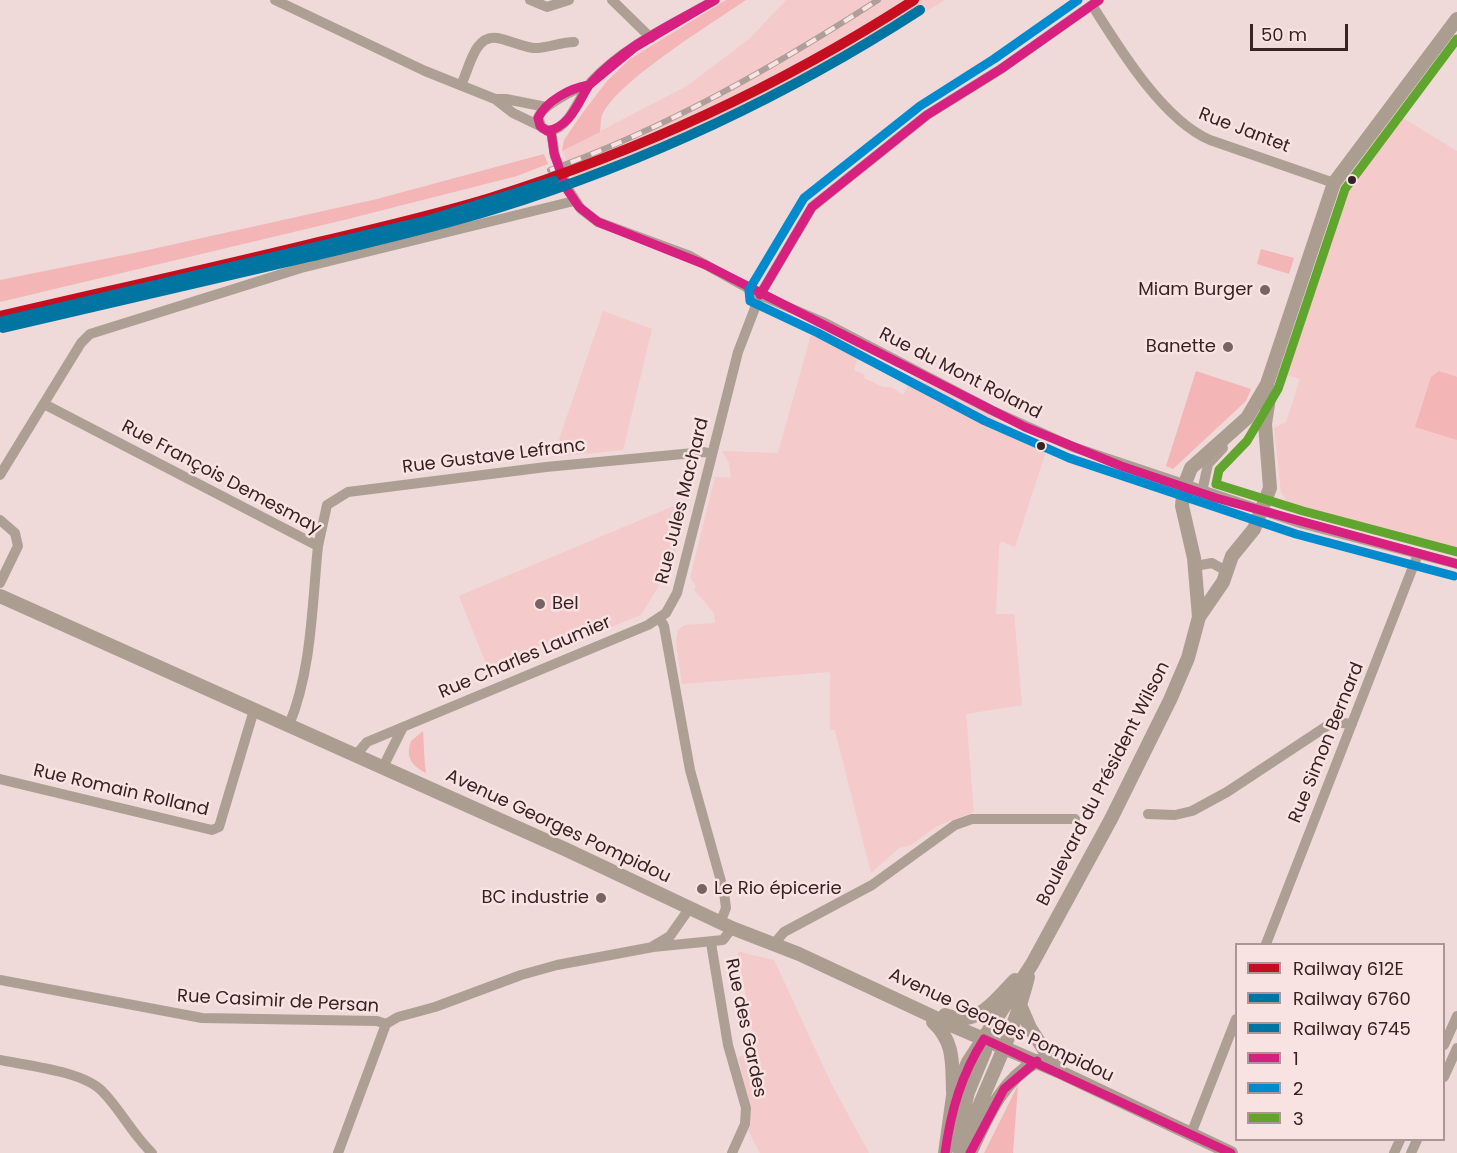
<!DOCTYPE html>
<html>
<head>
<meta charset="utf-8">
<style>
	body { margin:0 }
	#map { position:relative; width:1457px; height:1153px; overflow:hidden; background:#efd9d9; font-family:Poppins,sans-serif }
	canvas { display:block }
	.legend { position:absolute; left:1235px; top:943px; width:210px; height:198px; box-sizing:border-box; background:#f8e2e2; border:2px solid #aa9696; margin:0; padding:8px 10px; list-style:none; font-size:18px; color:#362323 }
	.legend li { display:flex; align-items:center; gap:12px; height:30px }
	.legend b { width:30px; border:2px solid #aa9696 }
	.scale { position:absolute; left:1250px; top:24px; width:98px; height:27px; box-sizing:border-box; border:3px solid #362323; border-top:0; padding-left:8px; font-size:18px; line-height:21px; white-space:nowrap; color:#362323; -webkit-text-stroke:4px #f8e2e2; paint-order:stroke }
</style>
</head>
<body>
<div id="map">
<canvas width="1457" height="1153"></canvas>
<ul class="legend">
<li><b style="height:8px;background:#c50e1f"></b>Railway 612E</li>
<li><b style="height:8px;background:#0075a1"></b>Railway 6760</li>
<li><b style="height:8px;background:#0075a1"></b>Railway 6745</li>
<li><b style="height:8px;background:#d82080"></b>1</li>
<li><b style="height:8px;background:#008bce"></b>2</li>
<li><b style="height:8px;background:#60a52d"></b>3</li>
</ul>
<div class="scale">50 m</div>
</div>
<script>
const ctx = document.querySelector('canvas').getContext('2d');
ctx.lineJoin = 'round';
function fill(path, color) { ctx.fillStyle = color; ctx.fill(path, 'evenodd'); }
function stroke(path, color, width, dash) { ctx.strokeStyle = color; ctx.lineWidth = width; ctx.lineCap = dash ? 'butt' : 'round'; ctx.setLineDash(dash || []); ctx.stroke(path); }
function write(font, color, halo, rows, align = 'center') {
  ctx.font = font + ' Poppins,sans-serif'; ctx.lineWidth = 5; ctx.setLineDash([]); ctx.textBaseline = 'middle'; ctx.strokeStyle = halo; ctx.fillStyle = color; for (const [text, x, y, turn = 0] of rows) {
    ctx.save(); ctx.translate(x, y); ctx.rotate((+turn || 0) * Math.PI / 180); ctx.textAlign = isNaN(turn) ? turn : align; if (halo) ctx.strokeText(text, 0, 0); ctx.fillText(text, 0, 0); ctx.restore();
  }
}
fill(new Path2D(`
	M786 0H945L817 77 739 116 575 181 562 151 687 86 749 39Z
	M1401 117 1457 151V552L1291 507 1281 492 1274 428 1286 422 1300 379 1287 375 1342 191Z
	M603 311 652 329 623 450 553 457Z
	M814 324 861 348 854 370 865 375 864 378 883 387H891L903 395 914 376 1011 427 1031 443 1047 448 1015 547 1001 541 999 546 996 614H1014L1022 705 966 714 974 812 937 826 911 845 899 848 871 873 835 730H830V672L682 684 676 642 678 630 685 625 715 623 714 613 694 590 696 586 690 578 715 477 731 478 729 463 722 451 778 453Z
	M688 500 669 578 664 577 641 615 599 632 595 623 502 661 491 676 459 596Z
	M740 952 774 960 831 1083 869 1153H760L748 1130 751 1111 738 1057 756 1052 738 953Z`), '#f4caca');
fill(new Path2D(`
	M726 0H746C711 24 621 79 603 113 600 119 601 125 600 132L562 151 564 140 581 115 607 81 630 59Z
	M544 154 548 164 517 176 344 220 0 302V280L139 252 377 199Z
	M1261 249 1294 258 1289 274 1257 264Z
	M1196 371 1251 389 1246 401 1173 469 1166 466Z
	M1439 371 1457 377V440L1415 427 1431 377Z
	M423 731C424 745 424 760 426 773 412 766 405 757 411 741Z
	M1018 1085 1013 1153H984Z`), '#f4b5b6');
stroke(new Path2D(`
	M275 0 425 71 495 99 513 113 540 126
	M530 0 547 7 569 0
	M612 0 651 38
	M1092 5C1119 48 1163 120 1210 140L1334 183
	M461 85C469 70 474 34 497 38 509 40 520 46 533 48 546 49 560 42 574 42
	M589 85C576 88 541 106 538 118L542 128 551 131C572 125 578 97 591 82 624 46 673 24 715 0
	M495 99H506L546 107
	M551 131 555 156
	M568 189 581 209 598 222 690 256 760 295 823 322 991 410 1073 447 1300 523 1457 564
	M44 404 318 546C312 604 312 670 289 725
	M0 475 81 343 90 334 301 268 574 201
	M1202 492 1208 464 1223 448
	M0 520 15 533 18 546 0 583
	M318 546 327 505 348 492 546 467 704 452 712 454
	M1195 566 1212 563 1226 571
	M660 619 664 626 690 770 724 892 726 908 720 923
	M403 727 648 625 666 613 677 593 738 352 760 295 812 207 927 115 1001 69 1099 0
	M356 755 367 742 403 727 383 767
	M0 779 212 830 219 827 254 710
	M1148 814 1175 815 1192 811 1227 792 1333 722 1352 724
	M711 943 728 1045 746 1108 745 1124 732 1153
	M774 944 784 932 872 885 955 825 972 819H1075
	M1266 944 1418 554
	M653 946 670 936 689 909
	M0 980 202 1018 377 1021 386 1024 398 1017 435 1007 521 975 557 965 653 947 723 940 732 928
	M1444 1045 1457 1016
	M0 1060C28 1066 82 1071 102 1091 121 1110 131 1133 152 1153
	M1444 1077 1457 1048
	M1191 1134 1236 1019
	M338 1153 386 1024
	M1394 1153 1400 1140
	M1411 1153 1417 1140`), '#ad9f93', 10);
stroke(new Path2D(`
	M0 596 567 850 732 928 799 954 951 1025 1058 1071 1231 1153
	M1199 617 1223 582 1232 556 1254 529 1270 488 1265 424 1269 398 1267 384
	M1021 1007 1030 1028 1058 1071
	M945 1015C978 1028 994 1001 1015 980
	M933 1022C955 1042 952 1064 953 1092
	M955 1146 968 1092 985 1051 984 1041
	M945 1153 953 1096 968 1062 1032 964 1111 819 1170 700 1188 658 1199 617 1194 558 1182 506 1184 486 1191 468 1247 418 1267 384 1334 183 1457 19
	M961 1153C981 1094 1013 1038 1028 977
	M970 1153C987 1117 1001 1081 1037 1061`), '#ac9d91', 14);
const rail = new Path2D(`
	M550 170C667 128 774 67 878 0`);
stroke(rail, '#ae9f9a', 6);
stroke(rail, '#f8e2e2', 4, [11]);
stroke(new Path2D(`
	M555 156 568 189`), '#ad9f93', 10);
stroke(new Path2D(`
	M715 0 634 48 589 85C622 47 672 24 715 0Z
	M589 85C578 103 570 127 547 131L540 126 538 118C546 101 570 88 589 85Z
	M551 131 554 153 566 188 579 207 598 222 706 265 1025 427 1121 466 1216 498 1457 564
	M760 295 812 207 927 115 1001 69 1099 0
	M945 1153C951 1111 961 1075 984 1039L1231 1153
	M970 1153 1004 1089 1037 1061`), '#d82080', 9);
stroke(new Path2D(`
	M1078 0 994 59 920 106 804 198 749 290 750 301 818 333 985 421 1069 458 1296 534 1454 576`), '#008bce', 9);
stroke(new Path2D(`
	M1457 39 1345 189 1278 389 1247 441 1219 470 1216 484 1303 511 1457 552`), '#60a52d', 9);
stroke(new Path2D(`
	M0 316C103 292 207 269 310 244 370 230 431 216 490 198 640 151 782 85 914 0`), '#c50e1f', 10);
stroke(new Path2D(`
	M3 328C105 304 207 281 309 257 371 242 434 228 495 209 646 162 787 96 920 10`), '#0075a1', 10);
stroke(new Path2D(`
	M3 321 429 220 554 181`), '#0075a1', 10);
for (const [x, y, r, color] of [
	[1352,180,5,"#362323"],
	[1265,290,6,"#776363"],
	[1228,347,6,"#776363"],
	[1041,446,5,"#362323"],
	[540,604,6,"#776363"],
	[702,889,6,"#776363"],
	[601,898,6,"#776363"]
]) { const dot = new Path2D(); dot.arc(x, y, r, 0, 2 * Math.PI); ctx.fillStyle = color; ctx.fill(dot); stroke(dot, '#f8e2e2', 2); }
write('18px', '#362323', '#f8e2e2', [
	["Rue Jantet",1244,131,21],
	["Rue du Mont Roland",960,374,27],
	["Rue Gustave Lefranc",494,457,-7],
	["Rue François Demesmay",221,478,28],
	["Rue Jules Machard",683,501,-76],
	["Rue Charles Laumier",525,658,-23],
	["Rue Simon Bernard",1327,743,-68],
	["Boulevard du Président Wilson",1104,784,-63],
	["Rue Romain Rolland",121,791,13],
	["Avenue Georges Pompidou",558,827,25],
	["Rue Casimir de Persan",278,1002,3],
	["Avenue Georges Pompidou",1001,1026,25],
	["Rue des Gardes",745,1028,78]
]);
write('18px', '#362323', '#f8e2e2', [
	["Miam Burger",1253,290],
	["Banette",1216,347],
	["Bel",552,604,"left"],
	["Le Rio épicerie",714,889,"left"],
	["BC industrie",589,898]
], 'right');
</script>
</body>
</html>
